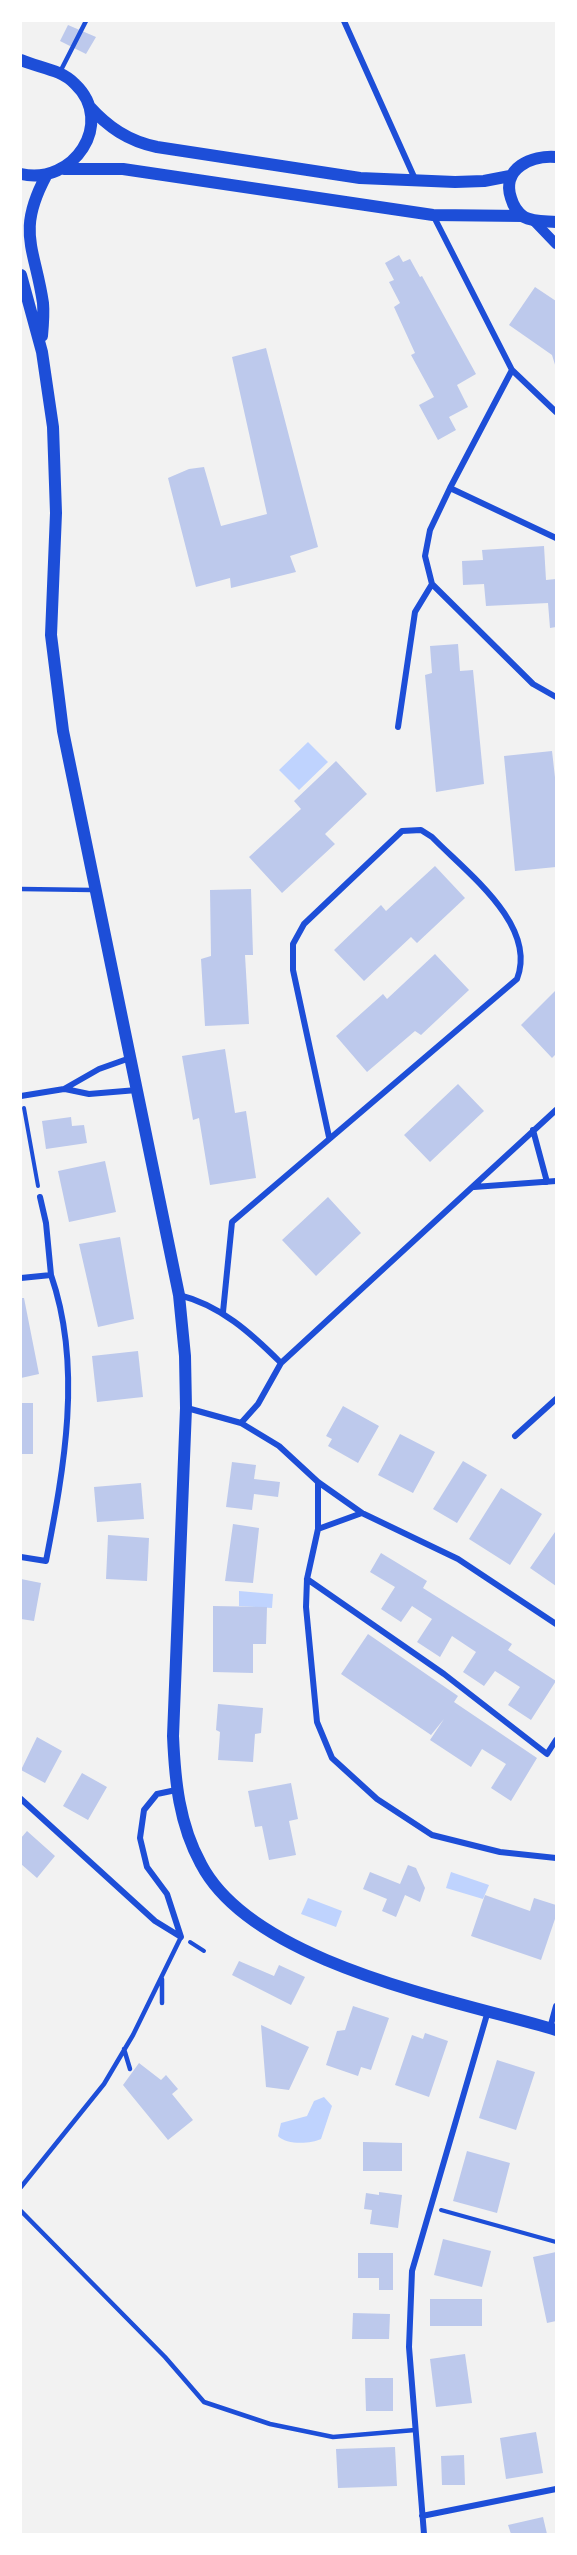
<!DOCTYPE html>
<html>
<head>
<meta charset="utf-8">
<style>
	body { margin:0 }
	#map { position:relative; width:577px; height:2555px; overflow:hidden; background:#f2f2f2; font-family:"Space Grotesk",sans-serif }
	canvas { display:block }
	.frame { position:absolute; inset:0; border:22px solid #fff; pointer-events:none }
</style>
</head>
<body>
<div id="map">
<canvas width="577" height="2555"></canvas>
<div class="frame"></div>
</div>
<script>
const ctx = document.querySelector('canvas').getContext('2d');
ctx.lineJoin = 'round';
function fill(path, color) { ctx.fillStyle = color; ctx.fill(path, 'evenodd'); }
function stroke(path, color, width, dash) { ctx.strokeStyle = color; ctx.lineWidth = width; ctx.lineCap = dash ? 'butt' : 'round'; ctx.setLineDash(dash || []); ctx.stroke(path); }
fill(new Path2D(`
	M308 742 328 762 299 790 279 770Z
	M239 1591 273 1594 272 1608 239 1606Z
	M451 1872 489 1885 483 1899 446 1888Z
	M308 1898 342 1911 336 1927 301 1914Z
	M324 2097 332 2106 321 2139C311 2144 286 2145 278 2136L281 2123 307 2116 314 2101Z`), '#bfd3fe');
fill(new Path2D(`
	M68 25 96 37 86 54 60 41Z
	M399 255 403 262 410 259 420 277 422 276 476 374 457 385 468 407 449 417 456 430 438 440 419 405 434 397 411 355 415 353 394 307 400 303 389 282 394 280 385 263Z
	M535 287 556 301V368L552 355 509 325Z
	M266 348 318 547 290 556 296 572 231 588 230 578 196 587 168 478 189 469 204 467 221 526 267 514 232 357Z
	M544 546 546 580 556 579V627L550 628 548 603 486 606 484 584 463 585 462 561 483 560 482 550Z
	M458 644 460 671 473 670 484 784 436 792 425 675 432 673 430 646Z
	M552 751 556 786V867L515 871 504 756Z
	M336 761 367 794 325 834 335 844 282 893 249 857 301 809 294 801Z
	M435 866 465 898 417 943 411 937 364 981 334 950 381 905 386 911Z
	M251 889 253 955H245L249 1024 205 1026 201 959 211 956 210 890Z
	M435 954 469 990 421 1035 415 1031 367 1072 336 1036 383 994 387 999Z
	M556 990V1054L552 1058 521 1025Z
	M225 1049 235 1113 246 1111 256 1178 210 1185 199 1118 193 1120 182 1056Z
	M458 1084 484 1111 430 1162 404 1135Z
	M71 1117 72 1126 84 1125 87 1143 46 1149 42 1121Z
	M105 1161 116 1212 69 1222 58 1171Z
	M328 1197 361 1233 316 1276 282 1240Z
	M120 1237 134 1319 98 1327 79 1244Z
	M21 1298H24L39 1374 21 1378Z
	M138 1351 143 1397 97 1402 92 1356Z
	M21 1403H33V1454H21Z
	M343 1406 379 1426 358 1463 328 1446 332 1439 326 1436Z
	M400 1434 435 1452 413 1493 378 1475Z
	M463 1461 487 1475 457 1523 433 1509Z
	M232 1462 256 1465 254 1479 280 1482 278 1497 254 1494 252 1510 226 1507Z
	M141 1483 144 1519 97 1522 94 1487Z
	M501 1488 542 1514 510 1565 469 1539Z
	M233 1524 259 1528 253 1583 225 1581Z
	M555 1532 556 1533V1586L530 1568Z
	M108 1535 149 1538 147 1581 106 1579Z
	M381 1553 427 1581 423 1588 512 1644 508 1650 556 1681 531 1720 508 1705 520 1687 495 1671 484 1686 463 1672 476 1652 452 1636 440 1657 417 1642 432 1619 412 1606 401 1622 381 1609 395 1587 370 1572Z
	M21 1579 41 1583 34 1621 21 1619Z
	M213 1606 267 1607 266 1644H253V1673L213 1672Z
	M368 1634 458 1696 454 1702 537 1758 511 1801 491 1788 506 1764 482 1749 471 1767 430 1740 444 1719 431 1735 341 1674Z
	M218 1704 263 1708 261 1733 255 1734 253 1762 218 1760 220 1732 216 1730Z
	M37 1737 62 1751 45 1783 21 1770Z
	M82 1773 107 1787 88 1820 63 1806Z
	M291 1783 298 1819 289 1821 296 1855 269 1860 262 1826 255 1827 248 1791Z
	M27 1831 55 1856 37 1878 21 1864V1838Z
	M408 1865 416 1868 425 1888 420 1902 405 1895 396 1917 382 1911 387 1899 363 1889 370 1872 400 1884Z
	M485 1895 530 1911 534 1898 556 1905V1916L541 1960 471 1936Z
	M239 1961 274 1976 279 1965 305 1977 291 2005 232 1975Z
	M353 2006 389 2018 371 2070 361 2067 358 2076 326 2065 337 2031 345 2030Z
	M261 2025 309 2047 289 2090 266 2087Z
	M425 2033 448 2041 429 2097 395 2085 412 2035 423 2039Z
	M497 2060 535 2072 516 2130 479 2118Z
	M139 2063 161 2080 166 2075 178 2089 172 2094 193 2120 168 2140 123 2085Z
	M363 2142 402 2143V2171H363Z
	M467 2151 510 2163 497 2213 453 2201Z
	M379 2192 402 2195 398 2228 370 2224 372 2210 364 2209 366 2193 379 2195Z
	M443 2239 491 2251 482 2287 434 2275Z
	M556 2252V2321L547 2323 533 2257Z
	M358 2253H393V2290H379V2278H358Z
	M430 2299H482V2326H430Z
	M353 2313 390 2314 389 2339H352Z
	M465 2354 472 2403 436 2407 430 2359Z
	M365 2378H393V2411H366Z
	M536 2432 543 2473 506 2479 500 2438Z
	M395 2447 397 2486 338 2488 336 2449Z
	M464 2455 465 2485H442L441 2456Z
	M543 2517 547 2534H511L508 2525Z`), '#bdc9ec');
stroke(new Path2D(`
	M24 1108 38 1186
	M190 1942 204 1951
	M441 2210 556 2242`), '#1d4ed8', 4);
stroke(new Path2D(`
	M60 72 86 21
	M21 889 93 890
	M162 2003V1979
	M124 2049 130 2069
	M21 2187 104 2084 133 2035 181 1937
	M21 2211 165 2357 204 2402 270 2424 333 2437 415 2430`), '#1d4ed8', 4.5);
stroke(new Path2D(`
	M344 21 415 179
	M433 215 512 370 556 412
	M512 370 450 488 430 530 425 556 432 584 533 684 556 697
	M450 488 556 538
	M398 727 415 612 432 584
	M65 1089 89 1094 137 1090
	M21 1096 64 1089 99 1069 130 1058
	M533 1130 547 1182
	M474 1187 556 1181
	M40 1197 46 1223 51 1275
	M21 1278 51 1275C83 1367 64 1468 46 1561L21 1557
	M179 1295C220 1305 251 1333 281 1363L556 1110
	M223 1312 232 1222 517 979C538 925 466 872 432 837L421 830 402 831 304 924 293 944V970L329 1137
	M187 1408 241 1423 258 1404 281 1363
	M241 1423 279 1446 318 1482 362 1513 458 1559 556 1624
	M515 1436 556 1399
	M318 1482V1529
	M362 1513 318 1529 307 1579 306 1607 317 1722 332 1758 377 1799 432 1835 500 1852 556 1858
	M307 1579 444 1674 547 1754 556 1740
	M21 1799 155 1921 181 1937 167 1894 147 1867 140 1838 144 1810 157 1794 176 1790
	M550 2028 556 2006
	M422 2516 556 2489
	M424 2534 409 2347 412 2271 488 2011`), '#1d4ed8', 6);
stroke(new Path2D(`
	M533 220 556 244`), '#1d4ed8', 10);
stroke(new Path2D(`
	M21 60C39 68 61 69 75 84 116 123 73 186 21 174
	M89 106C108 127 128 141 157 147L360 178 455 182 484 181 510 176
	M556 157C532 155 501 168 511 198 513 205 518 213 524 217 533 222 546 221 556 222
	M64 169H123L433 215 523 216
	M21 275 42 352 53 427 56 513 51 635 63 731 179 1295 185 1356 186 1408 173 1736C175 1781 179 1824 201 1864 253 1964 455 2000 556 2030
	M42 336C43 325 44 314 43 303 35 248 16 232 46 176`), '#1d4ed8', 12);
</script>
</body>
</html>
